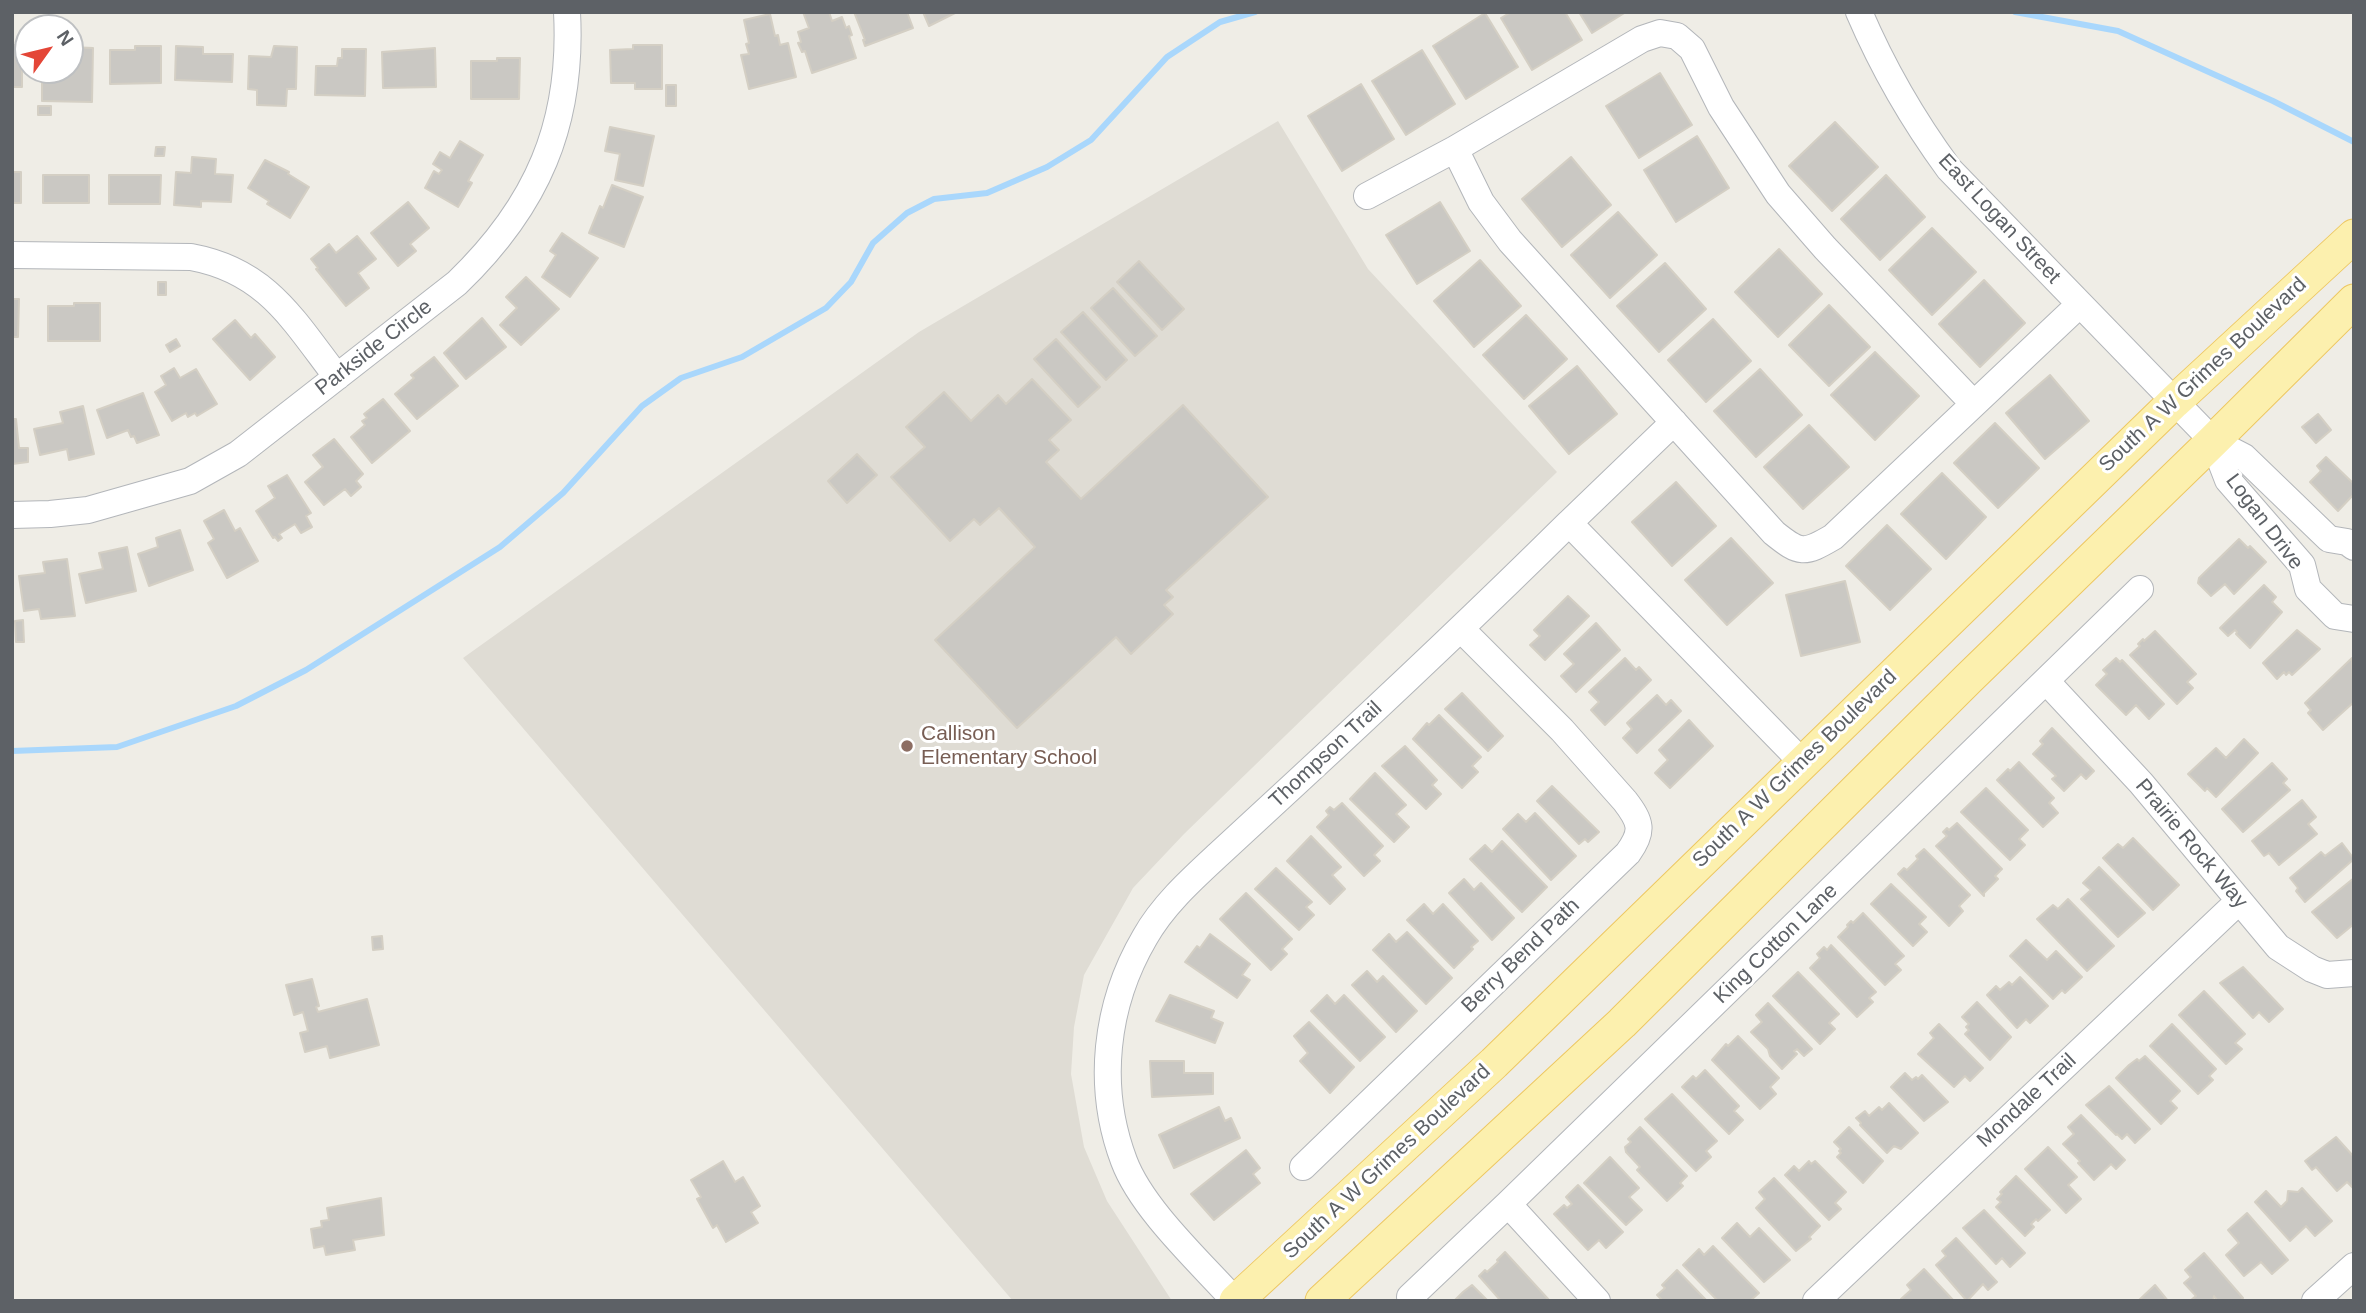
<!DOCTYPE html>
<html>
<head>
<meta charset="utf-8">
<style>
	body { margin:0 }
	#map { position:relative; width:2366px; height:1313px; overflow:hidden; background:#efede6; font-family:Arial,sans-serif }
	canvas { display:block }
	.frame { position:absolute; inset:0; border:14px solid #5d6166; pointer-events:none }
	.north { position:absolute; left:14px; top:14px; width:70px; height:70px; box-sizing:border-box; background:#fff; border:2px solid #bec0c2; border-radius:50%; rotate:56deg; font-size:19px; font-weight:700; line-height:28px; text-align:center; color:#5d6166 }
	.north::after { content:''; display:block; margin:auto; width:24px; height:32px; background:#e44637; clip-path:polygon(50% 0,100% 100%,50% 72%,0 100%) }
</style>
</head>
<body>
<div id="map">
<canvas width="2366" height="1313"></canvas>
<div class="frame"></div>
<div class="north">N</div>
</div>
<script>
const ctx = document.querySelector('canvas').getContext('2d');
ctx.lineJoin = 'round';
function fill(path, color) { ctx.fillStyle = color; ctx.fill(path, 'evenodd'); }
function stroke(path, color, width, dash) { ctx.strokeStyle = color; ctx.lineWidth = width; ctx.lineCap = dash ? 'butt' : 'round'; ctx.setLineDash(dash || []); ctx.stroke(path); }
function write(font, color, halo, rows, align = 'center') {
  ctx.font = font + ' Arial,sans-serif'; ctx.lineWidth = 6; ctx.setLineDash([]); ctx.textBaseline = 'middle'; ctx.strokeStyle = halo; ctx.fillStyle = color; for (const [text, x, y, turn = 0] of rows) {
    ctx.save(); ctx.translate(x, y); ctx.rotate((+turn || 0) * Math.PI / 180); ctx.textAlign = isNaN(turn) ? turn : align; if (halo) ctx.strokeText(text, 0, 0); ctx.fillText(text, 0, 0); ctx.restore();
  }
}
fill(new Path2D(`
	M1278 121 1368 269 1557 472 1184 834 1133 888 1084 975 1074 1027 1071 1074 1084 1147 1107 1201 1172 1301H1013L463 658 919 332Z`), '#dfdcd4');
stroke(new Path2D(`
	M2015 12 2118 31 2273 101 2354 142
	M12 751 117 747 236 706 306 670 500 547 563 493 642 406 681 378 742 357 826 308 851 282 873 243 907 213 934 199 987 193 1047 167 1091 140 1167 57 1220 22 1255 12`), '#a9d7fc', 6);
const building = new Path2D(`
	M803 12H829L832 21 842 17 846 28 849 26 852 35 849 36 856 58 812 73 805 51 802 52 798 43 801 42 798 32 809 28Z
	M854 12H907L913 28 865 46 863 40H865Z
	M923 12H957L929 26Z
	M1511 12H1565L1582 40 1532 70 1501 18Z
	M1579 12H1626L1592 33Z
	M1485 13 1518 67 1466 99 1433 46Z
	M770 14 775 36 778 35 780 45 788 43 796 77 749 89 741 55 749 54 746 44 749 43 744 20Z
	M12 45H22V87H12Z
	M633 45H662V89H635V83H611L610 50 633 49Z
	M135 46H161V83L110 84V50H135Z
	M176 46 203 47V54H233L232 82 175 80Z
	M274 46 297 47 296 89H287L286 106 257 105V90L248 89 249 56 271 57Z
	M70 47 93 48 92 102 42 101V70H70Z
	M435 48 436 87 383 88 382 52Z
	M342 49H366L365 96 315 95 316 66H337L338 58H342Z
	M1422 50 1455 104 1406 135 1372 81Z
	M497 58H520L519 99H471V61H497Z
	M1660 73 1692 125 1639 158 1606 106Z
	M1361 84 1394 139 1342 171 1308 116Z
	M666 85H676V106H666Z
	M38 106H51V115H38Z
	M1835 122 1878 167 1832 211 1789 166Z
	M610 127 654 136 643 186 615 180 620 154 605 151Z
	M1697 136 1729 188 1676 222 1644 170Z
	M460 141 483 155 468 181 472 183 458 207 425 188 434 171 439 174 442 170 433 164 440 152 450 158Z
	M156 147H165L164 156H155Z
	M192 157 216 159 215 174 233 175 231 202 201 201V207L174 205 176 172 191 173Z
	M1571 157 1611 205 1562 247 1522 199Z
	M265 160 289 172 288 174 309 187 290 218 267 204 269 201 248 188Z
	M12 172H21V203H12Z
	M43 175H89V203H43Z
	M109 175H161L160 204H109Z
	M1886 175 1925 217 1880 260 1841 219Z
	M612 185 643 197 624 247 589 233 600 206 603 208Z
	M408 202 429 228 410 244 416 251 398 266 371 233Z
	M1440 202 1470 251 1417 284 1386 235Z
	M1618 212 1657 255 1610 298 1571 255Z
	M1932 228 1976 272 1932 315 1889 270Z
	M562 233 598 258 570 297 542 277 556 255 550 251Z
	M357 236 376 259 358 273 369 288 346 306 316 269 318 268 311 259 329 244 336 253Z
	M1779 249 1822 294 1778 337 1735 292Z
	M1480 260 1521 306 1474 347 1434 301Z
	M1139 261 1184 309 1162 330 1117 282Z
	M1665 263 1706 309 1659 352 1617 306Z
	M526 277 559 309 521 345 500 325 517 308 506 297Z
	M1984 280 2025 323 1980 367 1939 324Z
	M158 282H166V295H158Z
	M1113 288 1157 336 1135 356 1091 308Z
	M12 299H19L18 337H12Z
	M74 303H100V341H48V306H74Z
	M1829 305 1870 347 1829 386 1789 345Z
	M1083 312 1127 360 1106 380 1061 332Z
	M1526 315 1567 359 1524 399 1483 355Z
	M482 318 506 347 466 379 444 353Z
	M1713 319 1751 361 1706 402 1668 360Z
	M235 320 251 338 255 334 275 357 250 380 213 339Z
	M176 339 180 346 170 352 166 345Z
	M1056 339 1100 387 1078 407 1034 359Z
	M1875 352 1919 396 1875 440 1831 395Z
	M434 357 458 386 417 419 395 394 414 378 411 375Z
	M1577 366 1617 414 1569 454 1529 406Z
	M174 368 180 378 196 369 217 404 197 416 195 413 188 417 186 413 172 421 155 392 166 385 161 376Z
	M1760 369 1802 415 1756 457 1714 411Z
	M2050 375 2089 421 2045 459 2006 413Z
	M1032 379 1071 420 1049 440 1059 450 1046 462 1081 499 1183 405 1268 497 1166 590 1173 597 1164 605 1173 614 1131 654 1116 637 1017 728 935 640 1035 547 999 508 980 525 974 519 950 541 891 477 925 447 906 427 944 392 971 421 998 395 1006 404Z
	M143 393 159 435 137 443 134 436 131 437 128 430 107 438 97 410Z
	M383 399 410 431 372 463 351 437 365 425 362 421 367 418 364 414Z
	M83 406 94 454 69 460 67 449 40 455 34 429 63 423 60 412Z
	M2318 414 2331 430 2316 443 2302 427Z
	M12 419H16L19 448H28V462L12 464Z
	M1995 423 2039 468 1998 508 1954 463Z
	M1809 425 1849 467 1803 509 1764 467Z
	M334 439 363 474 356 481 361 487 351 496 345 489 324 505 305 482 323 467 313 455Z
	M857 454 877 475 847 503 828 481Z
	M2326 457 2354 484V494L2338 511 2310 482 2321 471 2317 466Z
	M1942 473 1986 517 1946 559 1901 514Z
	M287 475 311 513 306 516 312 527 301 533 295 524 279 534 282 538 278 541 275 537 273 538 256 511 275 498 268 486Z
	M1676 482 1716 526 1672 566 1632 522Z
	M224 510 235 531 240 528 258 561 227 578 208 543 214 539 204 521Z
	M1887 525 1931 569 1890 610 1846 566Z
	M180 530 193 570 149 586 138 554 158 547 156 538Z
	M1731 538 1773 583 1727 625 1685 580Z
	M2239 539 2248 548 2250 546 2266 562 2234 594 2225 584 2211 596 2198 583 2199 578Z
	M127 547 136 591 86 603 79 574 103 569 99 553Z
	M67 559 75 616 41 619 39 609 24 611 19 576 45 573 43 562Z
	M1845 581 1860 642 1801 656 1786 595Z
	M2264 585 2276 597 2272 602 2282 612 2250 648 2236 634 2237 632 2235 630 2228 636 2220 628Z
	M1568 596 1589 616 1545 660 1530 645 1540 636 1534 630Z
	M23 620 24 642H16L15 621Z
	M1596 623 1620 650 1576 692 1561 676 1574 664 1564 654Z
	M2297 630 2320 649 2292 675 2289 672 2286 675 2284 672 2277 679 2263 663Z
	M2155 631 2196 674 2187 682 2193 688 2177 704 2130 655 2140 646 2138 644 2143 639 2144 641Z
	M1625 658 1636 670 1639 667 1651 680 1605 725 1591 710 1599 702 1589 692Z
	M2116 658 2120 662 2122 660 2164 704 2149 719 2136 705 2126 715 2096 685 2107 674 2103 670Z
	M2352 658 2354 702 2323 730 2308 713 2311 710 2305 703Z
	M1462 693 1503 736 1488 751 1445 709Z
	M1657 695 1666 705 1671 700 1681 711 1637 753 1623 738 1632 729 1627 723Z
	M1439 715 1481 757 1472 766 1478 772 1462 788 1413 739 1427 723 1429 725Z
	M1689 720 1713 746 1670 788 1655 773 1668 760 1659 750Z
	M2052 728 2094 771 2086 779 2081 774 2064 791 2052 779 2056 776 2033 754 2043 744 2040 741Z
	M2244 739 2258 753 2216 797 2207 788 2205 791 2188 774 2216 748 2226 758Z
	M1405 746 1437 780 1432 785 1441 794 1426 809 1382 766Z
	M2019 762 2054 798 2049 803 2058 813 2043 827 1997 780 2008 769 2010 771Z
	M2272 763 2287 779 2283 783 2290 790 2243 832 2222 809Z
	M1375 773 1406 805 1396 814 1409 827 1394 842 1350 799Z
	M1552 786 1599 832 1588 842 1585 839 1579 844 1537 801Z
	M1986 788 2028 830 2019 839 2025 845 2010 860 1961 812Z
	M2302 800 2316 817 2308 824 2317 834 2279 865 2269 853 2264 856 2252 841Z
	M1342 803 1383 846 1374 855 1380 861 1364 876 1317 827 1329 815 1326 811 1330 807 1334 810Z
	M1535 813 1576 856 1551 880 1503 829 1518 814 1526 822Z
	M1957 823 2002 869 1995 876 1998 879 1984 893V896L1936 846 1947 836 1943 832 1947 828 1949 830Z
	M1311 836 1341 867 1332 875 1345 889 1330 904 1287 861Z
	M2133 838 2179 885 2153 910 2103 858 2118 844 2123 848Z
	M1502 841 1547 887 1522 912 1470 859 1485 845 1492 852Z
	M2342 843 2354 859 2305 902 2296 891 2298 888 2290 878 2321 852 2325 856Z
	M1924 849 1970 895 1959 906 1963 911 1949 926 1898 874 1904 868 1907 870 1918 859 1916 856Z
	M2099 867 2145 913 2118 937 2081 899 2091 890 2083 883Z
	M1276 868 1312 902 1306 907 1314 915 1299 930 1255 889Z
	M2354 878V924L2337 938 2312 912Z
	M1464 879 1474 890 1481 883 1514 918 1492 940 1449 893Z
	M1891 884 1926 917 1919 924 1927 932 1913 946 1871 904Z
	M1246 893 1292 939 1282 949 1287 954 1271 970 1220 919Z
	M2068 899 2114 946 2087 971 2037 919 2053 905 2058 909Z
	M1424 904 1433 914 1443 904 1478 941 1471 947 1473 949 1454 968 1407 920Z
	M1863 913 1904 956 1895 964 1901 970 1885 985 1838 937 1848 927 1847 925 1851 921 1853 923Z
	M1407 932 1452 978 1426 1004 1373 950 1389 934 1396 942Z
	M1210 934 1250 964 1242 975 1250 980 1237 998 1185 962 1197 946 1200 948Z
	M382 936 383 949 373 950 372 937Z
	M2026 940 2047 960 2056 951 2082 977 2065 993 2062 990 2053 999 2010 956Z
	M1831 945 1876 992 1869 998 1873 1002 1857 1017 1810 968 1820 958 1817 954 1824 947 1827 950Z
	M2243 967 2283 1009 2269 1022 2259 1012 2253 1018 2220 983Z
	M1367 971 1377 982 1383 976 1417 1011 1396 1032 1352 985Z
	M1798 972 1839 1014 1829 1023 1835 1029 1820 1044 1773 996Z
	M2020 977 2048 1006 2030 1023 2026 1019 2017 1028 1987 995 1996 986 2000 990 2009 982 2012 985Z
	M312 979 319 1006 316 1007 318 1012 367 999 379 1045 330 1058 327 1046 305 1052 300 1033 308 1031 303 1012 294 1015 286 985Z
	M2204 991 2245 1034 2235 1043 2242 1049 2226 1064 2179 1015Z
	M1170 995 1214 1011 1211 1018 1223 1023 1215 1043 1156 1021Z
	M1327 995 1335 1004 1344 995 1385 1037 1360 1061 1311 1011Z
	M1977 1002 2011 1037 1990 1060 1965 1034 1969 1030 1966 1027 1969 1024 1962 1017Z
	M1768 1003 1812 1049 1804 1056 1797 1049 1794 1051 1797 1054 1782 1069 1770 1056 1768 1049 1751 1032 1762 1022 1756 1015Z
	M1309 1022 1354 1067 1330 1093 1300 1061 1308 1053 1294 1036Z
	M1939 1024 1983 1068 1970 1081 1965 1076 1954 1087 1918 1054 1934 1038 1930 1033Z
	M2172 1024 2216 1069 2209 1076 2213 1080 2198 1094 2150 1046Z
	M1738 1036 1779 1078 1770 1087 1776 1094 1760 1109 1712 1060 1726 1044 1728 1046Z
	M2145 1056 2180 1091 2170 1101 2177 1108 2161 1124 2116 1078 2129 1065 2137 1059 2139 1061Z
	M1150 1061H1184V1073H1213V1094L1152 1097Z
	M1705 1070 1739 1106 1734 1111 1743 1120 1729 1134 1682 1087 1693 1076 1696 1079Z
	M1905 1073 1912 1080 1916 1077 1918 1079 1922 1075 1948 1102 1924 1121 1891 1087Z
	M2109 1086 2150 1129 2135 1143 2127 1134 2122 1139 2117 1134 2116 1135 2086 1105Z
	M1672 1094 1717 1141 1706 1151 1711 1157 1696 1171 1645 1119Z
	M1889 1103 1918 1133 1901 1149 1894 1146 1887 1153 1860 1125 1861 1123 1856 1118 1865 1111 1869 1116 1879 1107 1882 1110Z
	M1219 1107 1225 1121 1231 1118 1240 1138 1174 1168 1159 1135Z
	M2081 1115 2125 1160 2116 1169 2111 1164 2094 1180 2078 1163 2080 1161 2063 1144 2074 1134 2068 1127Z
	M1640 1127 1687 1176 1680 1183 1683 1186 1667 1201 1637 1170 1640 1167 1626 1152 1625 1147 1631 1142 1628 1139Z
	M1849 1127 1883 1161 1863 1183 1837 1157 1841 1153 1839 1151 1841 1149 1834 1142Z
	M2336 1137 2354 1157V1189L2347 1182 2337 1191 2316 1167 2312 1170 2305 1161Z
	M2048 1147 2077 1177 2068 1185 2081 1199 2066 1213 2025 1169Z
	M1246 1150 1260 1168 1253 1174 1260 1183 1214 1220 1191 1194Z
	M1610 1157 1639 1188 1629 1197 1642 1210 1626 1225 1584 1183Z
	M723 1161 735 1182 743 1177 760 1206 751 1212 758 1223 726 1242 717 1225 713 1228 697 1199 701 1197 691 1180Z
	M1809 1161 1811 1164 1815 1161 1846 1192 1835 1203 1841 1209 1829 1220 1785 1175 1794 1166 1799 1171Z
	M2016 1176 2050 1210 2038 1221 2036 1219 2031 1224 2034 1227 2025 1236 1996 1207 2001 1202 1997 1199 2002 1194 2000 1192Z
	M1774 1178 1820 1226 1809 1237 1811 1239 1796 1251 1756 1208 1765 1199 1759 1192Z
	M1578 1185 1623 1232 1606 1248 1599 1240 1588 1250 1554 1214 1564 1205 1567 1208 1572 1204 1566 1197Z
	M2302 1188 2332 1221 2315 1236 2306 1226 2290 1241 2255 1202 2266 1191 2281 1207 2287 1201 2288 1191 2298 1192Z
	M381 1198 384 1235 353 1240 355 1250 326 1255 324 1246 314 1248 311 1229 322 1227 321 1221 329 1220 327 1208Z
	M1984 1210 2025 1253 2010 1267 2002 1258 1996 1264 1963 1228Z
	M2247 1213 2288 1260 2272 1274 2261 1262 2244 1276 2226 1255 2239 1243 2228 1230Z
	M1737 1223 1750 1237 1759 1228 1790 1260 1764 1282 1722 1238Z
	M1956 1238 1997 1282 1988 1290 1983 1284 1967 1301 1936 1265 1946 1256 1942 1251Z
	M1713 1246 1759 1293 1750 1301H1718L1683 1265 1699 1249 1704 1255Z
	M1505 1252 1549 1300 1548 1301H1501L1479 1276 1485 1270 1487 1272 1498 1262 1497 1260Z
	M2204 1253 2243 1298 2240 1301H2218L2214 1296 2213 1301 2191 1300 2196 1296 2184 1283 2191 1277 2185 1270Z
	M1924 1269 1954 1301H1903L1901 1299 1911 1290 1907 1285Z
	M1677 1270 1707 1301H1663L1657 1295 1665 1288 1662 1285Z
	M1472 1285 1488 1301H1454L1463 1292Z
	M2155 1285 2168 1301H2138Z`);
fill(building, '#cac8c3');
stroke(building, '#d4cfc4', 2);
const minor = new Path2D(`
	M1859 12C1883 68 1913 120 1949 169L2213 441 2244 457 2329 539 2347 542 2354 547
	M1455 149 1481 202 1510 241 1774 533C1800 554 1804 554 1833 537L2080 304
	M1367 196 1455 149 1642 39 1660 33 1677 36 1692 49 1721 107 1778 194 1825 248 1973 403
	M12 255 191 257C267 271 293 320 337 377
	M2213 441 2228 480 2302 565 2308 589 2335 616 2354 619
	M12 515 50 514 88 510 190 481 238 454 457 283C537 206 573 124 567 12
	M1569 523 1674 422
	M2046 681 2141 783 2278 947 2312 969 2327 975 2354 973
	M1303 1167 1628 853C1644 831 1641 822 1625 801L1562 730 1462 630
	M1508 1204 1597 1301
	M1410 1297 1508 1204 2140 589
	M1235 1301C1200 1262 1142 1209 1124 1161 1096 1087 1105 1005 1145 937 1163 905 1192 879 1219 854 1245 830 1271 806 1297 782 1389 697 1480 611 1569 523L1802 762
	M1816 1301 2239 901
	M2315 1301 2354 1266`);
const major = new Path2D(`
	M1236 1301 1494 1063 2174 402 2354 236
	M1322 1301 1622 1023 1968 679 2213 441 2354 301`);
stroke(minor, '#b3b6ba', 28);
stroke(major, '#edc761', 35);
stroke(minor, '#fff', 26);
stroke(major, '#fcf0ae', 33);
for (const [x, y, r, color] of [
	[907,746,7,"#8d6e63"]
]) { const dot = new Path2D(); dot.arc(x, y, r, 0, 2 * Math.PI); ctx.fillStyle = color; ctx.fill(dot); stroke(dot, '#fff', 2.5); }
write('21px', '#5d6166', '#fff', [
	["East Logan Street",1999,219,47],
	["Parkside Circle",374,348,-38],
	["South A W Grimes Boulevard",2203,375,-43],
	["Logan Drive",2264,522,53],
	["Thompson Trail",1326,755,-43],
	["South A W Grimes Boulevard",1795,769,-44],
	["Prairie Rock Way",2191,844,50],
	["King Cotton Lane",1776,944,-44],
	["Berry Bend Path",1521,956,-44],
	["Mondale Trail",2027,1101,-43],
	["South A W Grimes Boulevard",1387,1162,-43]
]);
write('21px', '#785e54', '#fff', [
	["Callison",921,734],
	["Elementary School",921,758]
], 'left');
</script>
</body>
</html>
